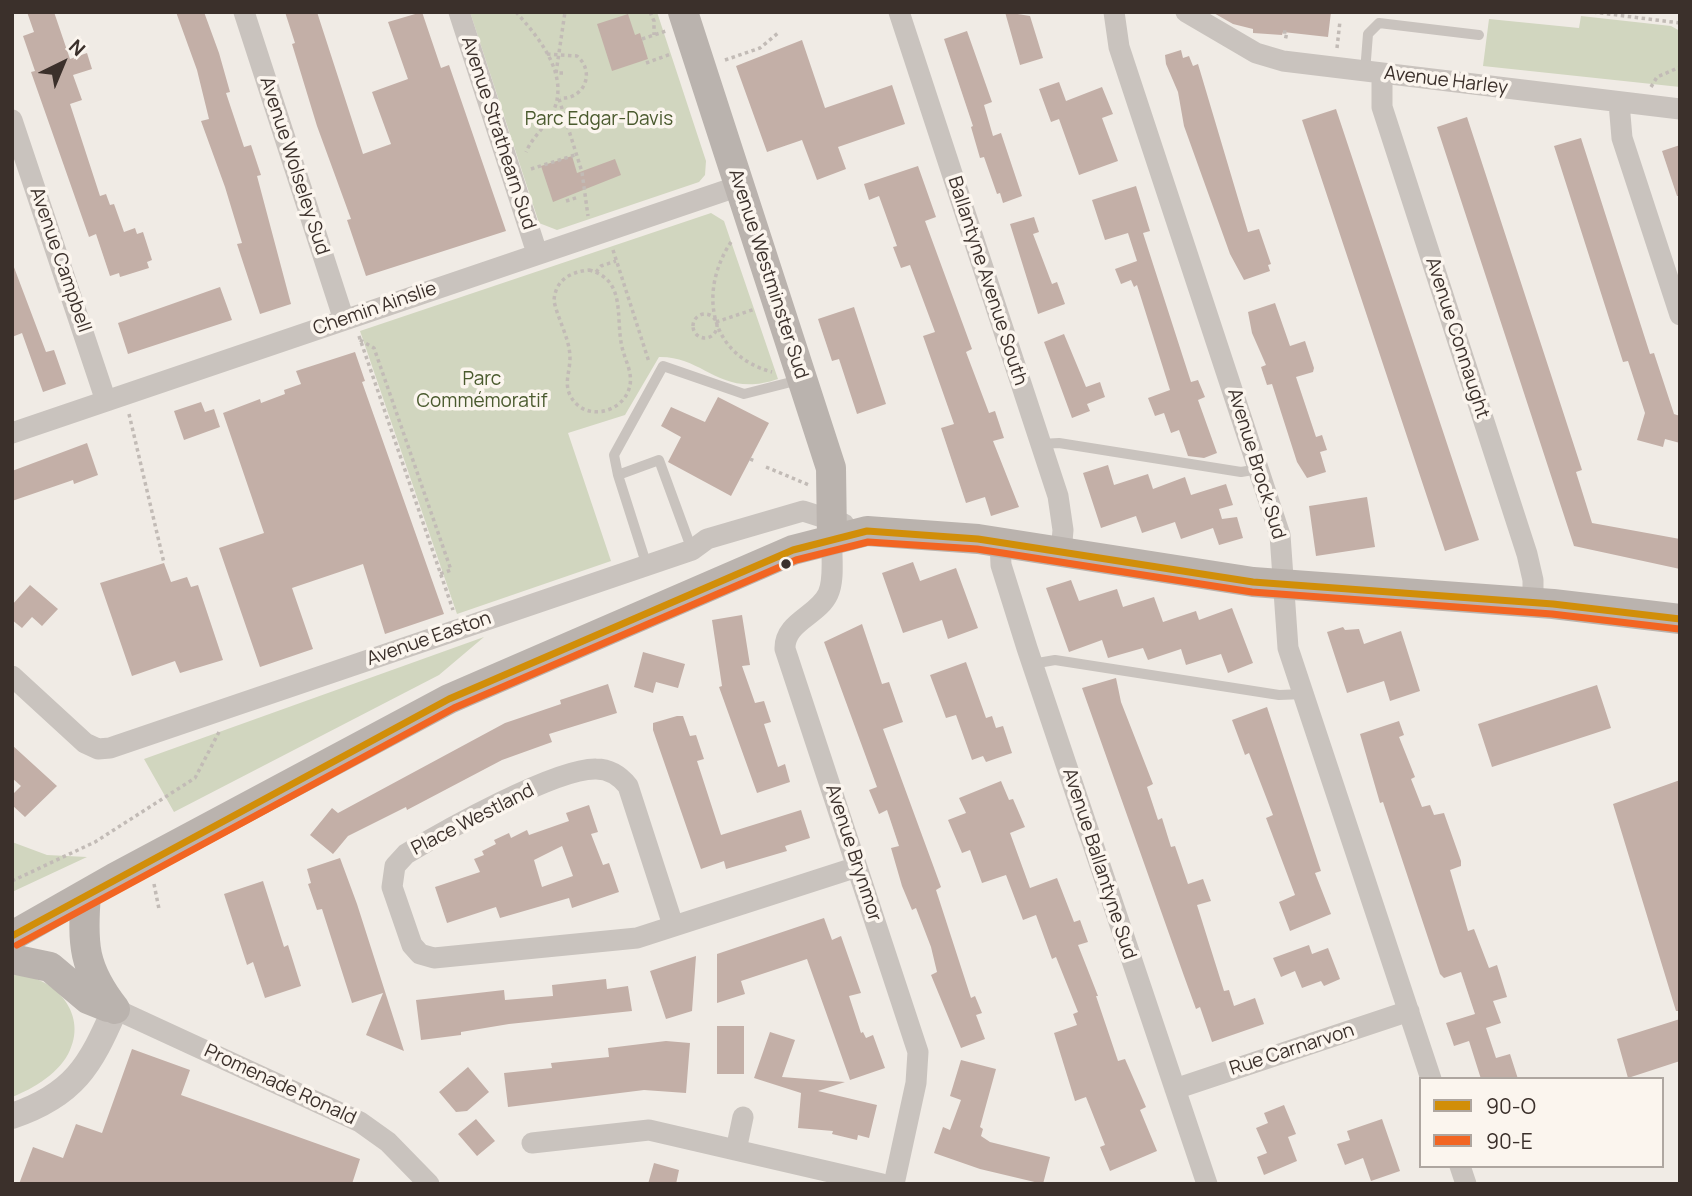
<!DOCTYPE html>
<html>
<head>
<meta charset="utf-8">
<style>
	body { margin:0 }
	#map { position:relative; width:1692px; height:1196px; overflow:hidden; background:#f0ebe5; font-family:Manrope,sans-serif }
	canvas { display:block }
	.frame { position:absolute; inset:0; border:14px solid #3b302b; pointer-events:none }
	.legend { position:absolute; left:1419px; top:1077px; width:245px; height:91px; box-sizing:border-box; background:#fbf5ee; border:2px solid #aea6a0; margin:0; padding:9px 12px; list-style:none; font-size:21px; color:#3b302b }
	.legend li { display:flex; align-items:center; gap:14px; height:35px }
	.legend b { width:35px; border:2px solid #aea6a0 }
	.north { position:absolute; left:28px; top:28px; width:70px; height:70px; -webkit-text-stroke:5px #fbf5ee; paint-order:stroke; rotate:43deg; font-size:19px; font-weight:700; line-height:28px; text-align:center; color:#3b302b }
	.north::after { content:''; display:block; margin:auto; width:24px; height:32px; background:#3b302b; clip-path:polygon(50% 0,100% 100%,50% 72%,0 100%) }
</style>
</head>
<body>
<div id="map">
<canvas width="1692" height="1196"></canvas>
<div class="frame"></div>
<ul class="legend">
<li><b style="height:9px;background:#d18e09"></b>90-O</li>
<li><b style="height:9px;background:#f26522"></b>90-E</li>
</ul>
<div class="north">N</div>
</div>
<script>
const ctx = document.querySelector('canvas').getContext('2d');
ctx.lineJoin = 'round';
function fill(path, color) { ctx.fillStyle = color; ctx.fill(path, 'evenodd'); }
function stroke(path, color, width, dash) { ctx.strokeStyle = color; ctx.lineWidth = width; ctx.lineCap = dash ? 'butt' : 'round'; ctx.setLineDash(dash || []); ctx.stroke(path); }
function write(font, color, halo, rows, align = 'center') {
  ctx.font = font + ' Manrope,sans-serif'; ctx.lineWidth = 7; ctx.setLineDash([]); ctx.textBaseline = 'middle'; ctx.strokeStyle = halo; ctx.fillStyle = color; for (const [text, x, y, turn = 0] of rows) {
    ctx.save(); ctx.translate(x, y); ctx.rotate((+turn || 0) * Math.PI / 180); ctx.textAlign = isNaN(turn) ? turn : align; if (halo) ctx.strokeText(text, 0, 0); ctx.fillText(text, 0, 0); ctx.restore();
  }
}
fill(new Path2D(`
	M470 12H657L706 161 705 175 699 182 557 230 539 223Z
	M1581 16 1671 26 1680 31V87L1483 66 1489 19 1579 28Z
	M711 213 724 221 778 379C720 399 705 356 659 357L625 415 568 433 611 561 457 614 360 331Z
	M484 637 439 675 174 812 144 759Z
	M12 842 47 855 87 857 12 892Z
	M12 975C51 973 88 1011 70 1050 61 1072 33 1089 12 1097Z`), '#d1d6bf');
fill(new Path2D(`
	M27 12H54L70 59 87 53 92 69 73 75 82 100 70 104 100 196 106 194 110 205 114 204 124 232 135 228 137 234 143 232 152 260 147 262 149 268 120 277 119 273 110 276 96 234 89 237 31 72 35 71 23 36 34 32Z
	M176 12H204L219 53 230 92 226 93 244 147 251 145 261 175 257 176 291 304 260 314 237 244 242 243 225 187 201 121 209 119 197 70Z
	M285 12H317L363 154 391 144 372 92 408 79 388 22 422 12 441 68 449 65 506 231 366 276 347 220 351 219 317 126 292 44 295 43Z
	M1005 12 1030 16 1043 58 1020 65Z
	M1212 12H1331L1328 37 1283 32 1282 35 1253 33V29L1233 24Z
	M628 14 635 35 640 33 648 59 612 71 597 24Z
	M967 31 992 102 984 105 993 136 1001 133 1022 196 1003 203 1000 193 997 194 984 157 980 158 971 127 973 126 944 39Z
	M802 40 825 108 892 85 905 124 838 147 846 169 817 180 802 140 767 152 736 66Z
	M1181 50 1183 58 1189 56 1193 66 1198 64 1248 232 1259 229 1271 264 1268 265 1270 271 1244 280 1230 254 1184 126 1178 92 1166 64 1165 55Z
	M1059 82 1066 101 1102 87 1113 114 1102 118 1118 161 1079 175 1059 119 1051 122 1039 89Z
	M1336 109 1479 540 1445 551 1302 120Z
	M1467 117 1582 470 1576 472 1592 523 1680 539V569L1574 546 1437 127Z
	M1581 138 1650 354 1654 353 1674 414 1680 416V443L1665 439 1663 447 1637 440 1645 413 1628 361 1623 362 1554 146Z
	M1680 145V196H1677L1662 151Z
	M572 156 577 173 615 159 621 175 553 202 541 166Z
	M918 166 936 217 925 221 972 349 966 352 989 413 995 411 1004 438 993 441 1019 507 991 516 985 497 966 503 941 428 954 424 923 336 935 332 910 265 901 268 893 247 897 246 879 196 869 200 864 184Z
	M1136 186 1150 231 1143 233 1191 382 1198 380 1205 397 1198 400 1217 453 1204 458 1188 456 1179 430 1171 433 1164 413 1155 416 1148 398 1170 390 1137 285 1134 287 1131 280 1121 284 1115 269 1137 261 1128 233 1105 240 1092 200Z
	M1034 217 1039 232 1033 234 1052 284 1057 282 1065 304 1038 314 1010 224Z
	M12 262 46 352 54 350 66 384 43 392 22 333 12 337Z
	M220 287 232 320 128 354 118 323Z
	M1275 303 1290 346 1305 341 1314 368 1313 372 1296 377 1316 437 1322 435 1327 450 1320 452 1326 472 1307 478 1297 462 1272 384 1267 385 1261 367 1266 365 1252 333 1248 312Z
	M854 307 886 404 857 414 839 359 832 361 818 319Z
	M1064 334 1086 387 1100 382 1105 397 1087 404 1090 411 1072 418 1044 342Z
	M355 352 365 381 362 382 444 614 385 634 363 564 292 588 313 649 260 667 219 548 264 533 223 413 260 399 261 403 285 394 284 390 301 384 296 371Z
	M718 397 769 423 731 496 668 462 681 437 661 426 671 407 705 422Z
	M201 402 205 412 214 409 220 427 184 440 174 411Z
	M87 443 98 475 74 484 73 480 12 501V471Z
	M1108 465 1114 485 1148 474 1153 489 1185 477 1191 495 1226 484 1233 505 1219 509 1222 519 1237 517 1243 538 1219 545 1213 528 1181 539 1175 522 1142 533 1136 516 1101 528 1083 473Z
	M1367 497 1375 547 1316 556 1309 506Z
	M913 562 920 581 956 568 978 628 948 639 942 620 903 633 882 573Z
	M164 563 171 582 187 577 191 587 198 585 223 660 180 673 175 661 132 676 100 583Z
	M1071 580 1079 601 1117 589 1123 607 1154 597 1163 622 1196 611 1199 620 1232 608 1253 663 1228 673 1221 654 1186 665 1181 649 1148 660 1143 648 1108 658 1102 640 1069 652 1046 588Z
	M30 585 58 609 42 626 32 617 22 628 12 620V605Z
	M742 615 750 665 742 666 755 703 764 701 771 722 764 724 778 767 785 764 790 782 757 793 719 687 722 686 712 620Z
	M862 624 882 684 889 682 903 722 883 729 941 887 936 890 971 998 975 996 982 1013 976 1015 985 1039 961 1048 931 975 937 972 931 947 916 908 912 910 902 886 891 848 899 846 887 810 879 814 869 790 877 787 824 642Z
	M1343 627 1345 630 1359 629 1364 644 1401 631 1420 691 1390 701 1384 681 1347 693 1327 632Z
	M643 652 685 664 678 688 656 682 653 693 634 687Z
	M966 662 986 718 992 716 996 728 1003 726 1012 753 986 762 983 756 972 760 956 715 946 718 930 675Z
	M1116 678 1121 702 1153 784 1147 787 1158 820 1162 818 1171 847 1175 846 1188 884 1203 879 1211 901 1197 905 1224 991 1229 990 1234 1006 1255 998 1264 1024 1212 1042 1200 1007 1196 1009 1184 976 1082 688Z
	M608 684 617 713 549 734 552 742 502 760 407 810 406 807 348 836 333 854 310 835 332 808 338 813 505 723 561 704 560 700Z
	M1597 685 1611 728 1492 767 1478 724Z
	M1267 707 1321 871 1315 873 1331 914 1290 931 1279 902 1295 895 1266 818 1273 815 1249 753 1245 755 1232 720Z
	M677 716H683L690 736 696 735 704 759 697 761 721 835 801 810 810 838 785 846 787 851 726 869 724 861 701 869 653 730V723Z
	M1399 721 1404 735 1399 737 1415 777 1411 779 1422 807 1430 805 1434 815 1444 813 1461 861V866L1450 870 1468 931 1474 929 1489 968 1497 965 1507 997 1493 1001 1501 1023 1486 1028 1496 1058 1510 1054 1518 1079H1481L1469 1041 1454 1046 1446 1023 1475 1014 1461 972 1444 978 1440 974 1383 802 1380 803 1360 734Z
	M12 745 57 786 25 817 12 805V795L21 786 12 778Z
	M1680 780V1011H1676L1613 804Z
	M1001 781 1009 800 1013 799 1025 827 1010 833 1030 888 1057 878 1074 922 1080 920 1088 942 1078 945 1098 996H1096L1118 1061 1125 1059 1146 1107 1140 1110 1157 1151 1110 1171 1100 1147 1105 1145 1086 1097 1075 1101 1054 1033 1077 1025 1073 1014 1078 1012 1056 957 1052 959 1036 915 1023 920 1006 875 982 883 970 850 962 853 948 820 966 813 959 798Z
	M589 805 598 832 591 834 603 865 609 863 619 892 572 908 569 898 500 918 496 907 447 923 435 887 480 872 474 859 484 855 482 851 496 844 494 840 509 833 511 838 527 830 529 835 569 821 566 813ZM562 846 573 876 542 887 534 860Z
	M340 858 357 904 404 1051 366 1035 383 993 352 1003 322 909 317 910 308 884 311 883 307 869Z
	M263 881 284 947 288 945 301 986 265 998 253 962 247 965 224 894Z
	M824 918 832 940 841 936 861 993 849 996 861 1033 863 1032 866 1038 873 1035 885 1068 850 1080 807 959 741 981 745 994 717 1003V954Z
	M1309 945 1312 954 1328 948 1340 979 1324 986 1321 981 1302 988 1295 971 1281 977 1273 958Z
	M696 956 692 1011 666 1019 650 971Z
	M606 979 607 989 628 986 632 1011 509 1024 461 1032V1035L421 1040 416 1000 504 990 505 1000 553 996 552 985Z
	M1680 1019V1061L1628 1078 1617 1039Z
	M717 1026H744V1074H717Z
	M770 1032 795 1040 782 1077 845 1082 818 1091 877 1105 869 1138 858 1135 857 1140 832 1134 833 1131 798 1128 801 1093 754 1078Z
	M666 1041 690 1043 686 1093 644 1090 508 1107 504 1073 552 1068 551 1063 609 1057 608 1048Z
	M132 1049 190 1070 181 1095 360 1159 352 1184H19L33 1147 63 1158 76 1124 102 1133Z
	M961 1060 996 1069 980 1127 983 1129 981 1136 990 1142 1050 1157 1043 1184 980 1169 934 1153 943 1127 950 1130 961 1100 950 1096Z
	M468 1067 489 1092 467 1111 456 1112 439 1092Z
	M1284 1105 1296 1134 1288 1137 1297 1161 1264 1175 1257 1157 1267 1153 1256 1128 1268 1123 1264 1113Z
	M476 1119 495 1141 477 1156 458 1134Z
	M1382 1119 1400 1171 1371 1181 1363 1158 1345 1165 1337 1144 1350 1140 1347 1131Z
	M654 1163 679 1170 676 1184H648Z`), '#c3afa7');
stroke(new Path2D(`
	M516 12C541 40 572 78 551 116 543 129 532 138 526 152
	M650 12 654 21V35
	M1593 12 1680 23
	M1283 32H1287L1285 41
	M642 39 666 31
	M1337 48 1340 21
	M547 54 577 56C596 72 584 100 560 98
	M725 60 760 48 778 33
	M646 63 671 54
	M563 73H556L565 12
	M1651 87 1657 77 1680 67
	M559 99 582 172 588 216
	M545 124 566 126
	M531 169 578 154
	M566 201 579 197
	M731 242C698 292 709 355 772 372
	M613 250 649 362
	M589 270C627 280 615 317 622 347 625 361 634 374 629 389 621 414 583 422 570 395 564 383 570 371 570 358 570 339 558 320 554 301 555 281 569 272 589 270Z
	M596 272 601 266 616 261
	M693 326a12 12 0 1 1 24 0a12 12 0 1 1-24 0Z
	M716 322 755 309
	M359 336 453 610
	M360 340 374 348 451 570 440 574
	M129 414 164 563
	M750 459 755 461
	M766 467 809 485
	M12 881 95 842 195 778 219 732
	M154 884 159 909`), '#c2bbb6', 3.5, [3.5, 3.5]);
stroke(new Path2D(`
	M1365 72 1368 34 1379 23 1479 35
	M1041 444 1059 443 1241 472 1259 469
	M618 475 614 455 663 366 744 394 799 380
	M647 566 618 475 659 460 692 550
	M1032 664 1055 660 1279 695 1304 694`), '#c9c3be', 10);
stroke(new Path2D(`
	M244 12 344 320
	M459 12 537 253
	M899 12 1058 496 1063 530 1061 553
	M1114 12 1119 47 1280 535 1288 648 1431 1079
	M1186 12 1256 53 1283 61 1680 109
	M1382 74V107L1527 554 1533 580V602
	M1619 103 1622 138 1680 315
	M12 120 106 401
	M12 433 739 186
	M832 539C831 556 835 579 828 594 818 616 784 622 785 649L918 1052 916 1083 894 1184
	M1000 542 1001 565 1027 648 1207 1184
	M12 676 85 743 98 749 110 748 692 550 707 539 803 511 844 524
	M673 925 628 786C620 776 610 769 596 769 556 768 444 831 406 854L395 866 392 887 412 945 420 954 434 958 637 938 857 867
	M115 1009 360 1122 388 1142 429 1184
	M1175 1089 1409 1011
	M532 1143 649 1130 882 1184
	M736 1150 743 1117
	M1460 1166 1466 1184`), '#c9c3be', 21);
stroke(new Path2D(`
	M12 1116C74 1095 90 1066 115 1009`), '#c9c3be', 26);
stroke(new Path2D(`
	M683 12 831 468 832 539
	M86 894C82 944 83 968 115 1009
	M12 936 114 878 449 699 793 550 867 531 978 539 1253 582 1553 604 1680 619
	M12 959 50 967 88 999 108 1007`), '#bab3ae', 30);
stroke(new Path2D(`
	M12 936 449 699 793 550 867 531 978 539 1253 582 1553 604 1680 619`), '#d18e09', 7);
stroke(new Path2D(`
	M17 945 454 708 796 560 868 542 977 549 1252 592 1552 614 1679 629`), '#f26522', 7);
for (const [x, y, r, color] of [
	[786,564,6,"#3b302b"]
]) { const dot = new Path2D(); dot.arc(x, y, r, 0, 2 * Math.PI); ctx.fillStyle = color; ctx.fill(dot); stroke(dot, '#fbf5ee', 2.5); }
write('19px', '#3b302b', '#fbf5ee', [
	["Avenue Harley",1446,81,7],
	["Avenue Strathearn Sud",498,133,72],
	["Avenue Wolseley Sud",294,166,72],
	["Avenue Campbell",60,260,71],
	["Avenue Westminster Sud",768,274,72],
	["Ballantyne Avenue South",987,281,72],
	["Chemin Ainslie",375,309,-19],
	["Avenue Connaught",1457,338,72],
	["Avenue Brock Sud",1256,464,73],
	["Avenue Easton",429,639,-19],
	["Place Westland",473,820,-27],
	["Avenue Brynmor",853,853,72],
	["Avenue Ballantyne Sud",1099,864,72],
	["Rue Carnarvon",1292,1050,-18],
	["Promenade Ronald",280,1085,25]
]);
write('19px', '#4a5a2e', '#fbf5ee', [
	["Parc Edgar-Davis",599,120],
	["Parc",482,380],
	["Commémoratif",482,402]
]);
</script>
</body>
</html>
